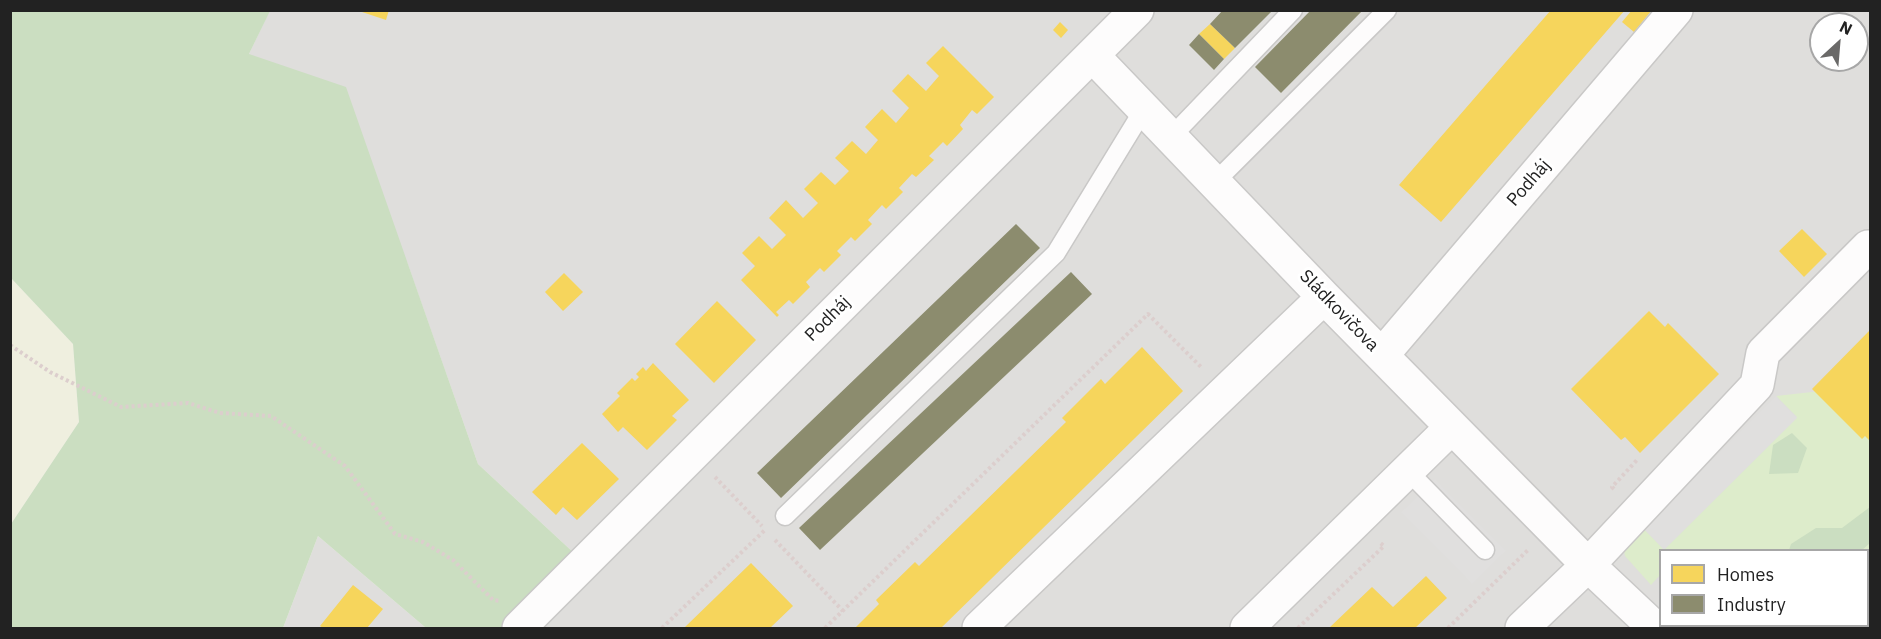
<!DOCTYPE html>
<html>
<head>
<meta charset="utf-8">
<style>
	body { margin:0 }
	#map { position:relative; width:1881px; height:639px; overflow:hidden; background:#f0eeeb; font-family:"IBM Plex Sans",sans-serif }
	canvas { display:block }
	.frame { position:absolute; inset:0; border:12px solid #222; pointer-events:none }
	.legend { position:absolute; left:1659px; top:549px; width:210px; height:78px; box-sizing:border-box; background:#fff; border:2px solid #a7a7a7; margin:0; padding:8px 10px; list-style:none; font-size:18px; color:#222 }
	.legend li { display:flex; align-items:center; gap:12px; height:30px }
	.legend b { width:30px; border:2px solid #a7a7a7 }
	.north { position:absolute; left:1809px; top:12px; width:60px; height:60px; box-sizing:border-box; background:#fff; border:2px solid #a7a7a7; border-radius:50%; rotate:26deg; font-size:16px; font-weight:700; line-height:24px; text-align:center; color:#222 }
	.north::after { content:''; display:block; margin:auto; width:21px; height:27px; background:#6a6968; clip-path:polygon(50% 0,100% 100%,50% 72%,0 100%) }
</style>
</head>
<body>
<div id="map">
<canvas width="1881" height="639"></canvas>
<div class="frame"></div>
<ul class="legend">
<li><b style="height:16px;background:#f6d55c"></b>Homes</li>
<li><b style="height:16px;background:#8c8c6e"></b>Industry</li>
</ul>
<div class="north">N</div>
</div>
<script>
const ctx = document.querySelector('canvas').getContext('2d');
ctx.lineJoin = 'round';
function fill(path, color) { ctx.fillStyle = color; ctx.fill(path, 'evenodd'); }
function stroke(path, color, width, dash) { ctx.strokeStyle = color; ctx.lineWidth = width; ctx.lineCap = dash ? 'butt' : 'round'; ctx.setLineDash(dash || []); ctx.stroke(path); }
function write(font, color, halo, rows, align = 'center') {
  ctx.font = font + ' "IBM Plex Sans",sans-serif'; ctx.lineWidth = 6; ctx.setLineDash([]); ctx.textBaseline = 'middle'; ctx.strokeStyle = halo; ctx.fillStyle = color; for (const [text, x, y, turn = 0] of rows) {
    ctx.save(); ctx.translate(x, y); ctx.rotate((+turn || 0) * Math.PI / 180); ctx.textAlign = isNaN(turn) ? turn : align; if (halo) ctx.strokeText(text, 0, 0); ctx.fillText(text, 0, 0); ctx.restore();
  }
}
fill(new Path2D(`
	M270 10 1870 11V563L1868 566V550H1660V626H1801L1798 628H506L575 554 478 464 407 262 249 54ZM1821 24H1857V60H1821Z
	M318 536 426 628H283Z`), '#dfdedc');
fill(new Path2D(`
	M11 278 73 344 79 422 11 524Z`), '#efefdf');
fill(new Path2D(`
	M1870 339V559L1868 562V550H1660V575L1651 585 1625 556 1622 542 1643 528 1664 549 1797 417 1776 396 1821 391Z`), '#ddeccb');
fill(new Path2D(`
	M11 11H270L249 54 346 87 478 464 575 554 506 628H426L318 536 283 628H11V524L79 422 73 344 11 278Z
	M1792 433 1807 448 1798 473 1769 474 1773 445Z
	M1870 507V543L1862 550H1789L1791 544 1816 528H1842Z`), '#cbdec1');
fill(new Path2D(`
	M1776 396 1797 418 1664 550 1643 528Z
	M1435 479 1506 551 1472 584 1401 512Z`), '#e0dfde');
fill(new Path2D(`
	M356 10H389L386 20Z
	M1551 10H1625L1441 222 1399 185Z
	M1632 10H1652L1634 32 1622 22Z
	M1060 22 1068 30 1061 38 1053 30Z
	M1210 24 1235 48 1224 59 1199 34Z
	M943 46 994 97 977 114 972 110 960 125 963 129 947 146 943 142 929 156 934 160 916 177 912 174 899 188 903 192 886 209 882 205 868 220 872 224 855 241 851 237 837 251 841 255 824 272 820 268 806 282 810 287 793 304 789 300 776 312 779 315 777 317 741 280 755 266 742 253 759 236 772 249 786 235 769 218 786 200 803 218 818 203 804 189 821 172 835 185 849 171 835 158 852 141 866 154 878 140 865 127 882 109 896 123 909 108 892 91 908 74 926 91 939 76 926 63Z
	M1802 229 1827 254 1804 277 1779 251Z
	M564 273 583 292 563 311 545 292Z
	M717 301 756 340 714 383 675 344Z
	M1649 311 1665 327 1668 323 1719 374 1640 453 1625 437 1621 440 1571 389Z
	M1870 330V441L1865 436 1862 439 1812 389Z
	M1142 347 1183 391 941 628H855L879 604 876 600 915 562 919 566 1066 422 1062 418 1101 379 1105 384Z
	M653 363 689 400 672 416 677 420 647 450 623 427 618 432 602 414 620 396 617 393 632 378 635 381 639 377 636 374 643 367 646 371Z
	M582 443 619 479 577 520 563 507 556 515 532 492Z
	M751 563 793 606 770 628H684Z
	M1426 576 1447 598 1415 628H1329L1372 587 1393 607Z
	M353 585 383 609 367 628H323L320 626Z`), '#f6d55c');
fill(new Path2D(`
	M1223 10H1273L1235 48 1210 24Z
	M1311 10H1363L1281 93 1255 67Z
	M1199 34 1224 59 1214 70 1189 45Z
	M1016 224 1040 248 781 498 757 473Z
	M1071 272 1092 294 820 550 799 528Z`), '#8c8c6e');
const lane = new Path2D(`
	M1171 137 1293 10
	M1215 182 1387 10
	M1408 471 1485 550
	M785 516 1056 253 1144 109`);
const street = new Path2D(`
	M1092 55 1324 297 1588 565 1655 628
	M1382 355 1676 10
	M519 628 1137 10
	M979 628 1324 297
	M1247 628 1452 427
	M1522 628 1588 565 1757 385 1763 353 1868 247`);
stroke(lane, '#c9c8c7', 21);
stroke(street, '#c9c8c7', 36);
stroke(new Path2D(`
	M10 345 50 372 121 407 188 403 220 413 271 416 345 466 395 534 423 542 453 560 493 600 501 601
	M715 477 762 526
	M1614 489 1612 487 1637 460
	M775 540 843 611
	M662 628 765 530
	M825 628 1148 314 1202 368
	M1298 628 1384 546 1379 542
	M1448 628 1529 549`), '#dccecd', 4, [3, 3]);
stroke(lane, '#fdfcfc', 18);
stroke(street, '#fdfcfc', 33);
write('18px', '#222', '#fff', [
	["Podháj",1529,183,-49],
	["Sládkovičova",1339,311,46],
	["Podháj",828,319,-45]
]);
</script>
</body>
</html>
